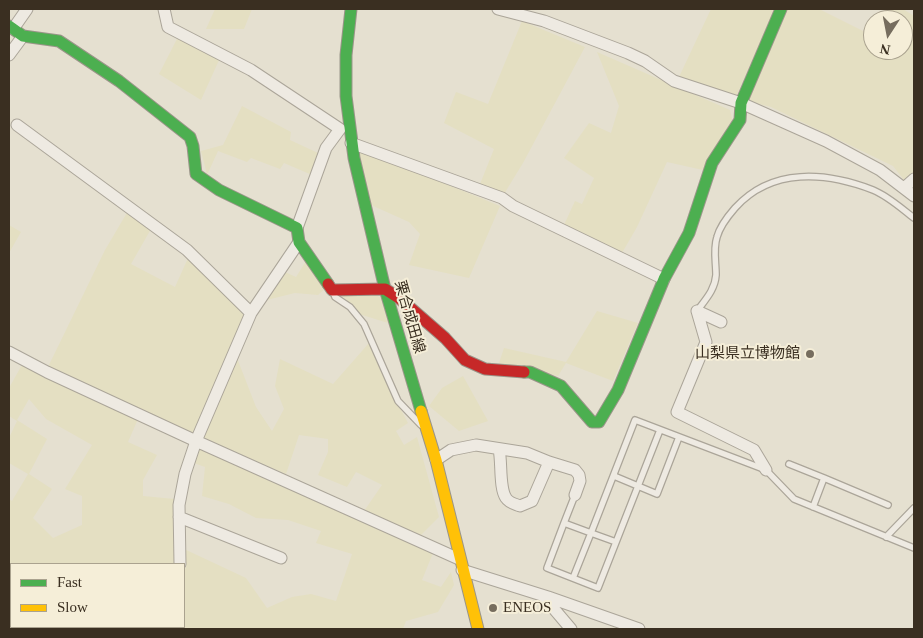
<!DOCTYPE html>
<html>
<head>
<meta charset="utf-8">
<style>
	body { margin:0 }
	#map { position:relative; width:923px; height:638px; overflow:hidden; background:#e5e0d0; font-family:"Times New Roman",serif }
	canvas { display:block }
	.frame { position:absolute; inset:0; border:10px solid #3a2f21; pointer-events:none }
	.legend { position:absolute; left:10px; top:563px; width:175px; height:65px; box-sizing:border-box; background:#f5eed8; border:1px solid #aaa28f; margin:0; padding:6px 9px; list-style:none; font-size:15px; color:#3a2f21 }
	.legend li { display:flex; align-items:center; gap:10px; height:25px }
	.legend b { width:25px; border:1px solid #aaa28f }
	.north { position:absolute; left:863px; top:10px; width:50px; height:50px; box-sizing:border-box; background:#f5eed8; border:1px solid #aaa28f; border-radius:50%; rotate:191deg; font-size:14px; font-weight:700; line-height:20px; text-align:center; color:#3a2f21 }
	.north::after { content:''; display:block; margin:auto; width:18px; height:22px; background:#766d5e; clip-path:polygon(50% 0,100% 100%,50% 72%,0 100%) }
</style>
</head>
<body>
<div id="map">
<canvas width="923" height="638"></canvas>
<div class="frame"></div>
<ul class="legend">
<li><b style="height:6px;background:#4caf50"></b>Fast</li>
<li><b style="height:6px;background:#ffc107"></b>Slow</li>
</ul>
<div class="north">N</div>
</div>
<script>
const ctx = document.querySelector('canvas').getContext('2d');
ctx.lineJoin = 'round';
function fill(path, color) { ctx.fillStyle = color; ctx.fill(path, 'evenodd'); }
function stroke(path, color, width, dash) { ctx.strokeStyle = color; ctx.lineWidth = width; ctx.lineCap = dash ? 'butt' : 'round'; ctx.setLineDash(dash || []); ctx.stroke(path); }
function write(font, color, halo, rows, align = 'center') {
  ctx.font = font + ' "Times New Roman","Noto Sans JP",serif'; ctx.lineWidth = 4; ctx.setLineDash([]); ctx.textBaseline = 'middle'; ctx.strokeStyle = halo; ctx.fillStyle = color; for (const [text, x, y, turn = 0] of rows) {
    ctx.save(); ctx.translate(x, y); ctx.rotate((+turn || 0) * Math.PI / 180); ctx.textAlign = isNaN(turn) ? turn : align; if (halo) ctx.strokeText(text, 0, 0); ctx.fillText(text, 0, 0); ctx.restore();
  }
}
fill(new Path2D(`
	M215 9H252L244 29H206Z
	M711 9H775L736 97 679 77Z
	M784 9H819L871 35 873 32V50H903V20H879L886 9H903L914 16V174L904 180 893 166 771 107 751 102 748 96Z
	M522 21 585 47 523 163 504 194 480 184 494 149 444 123 456 92 488 104Z
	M178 37 220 58 201 100 159 74Z
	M597 52 730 110 733 123 703 170 667 162 637 227 622 253 564 225 575 201 582 204 594 178 564 158 589 123 611 133 619 106Z
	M242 106 291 132 290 140 318 153 312 175 284 163 280 169 251 158 247 162 218 151 207 175 201 151 223 145Z
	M358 148 500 206 469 278 409 265 420 234 409 222 371 205Z
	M128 211 151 229 131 264 175 287 189 256 246 314 193 435 47 369 105 250Z
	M9 225 21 232 9 253Z
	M306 261 326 288 318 295 295 293 267 300 285 272 296 277Z
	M374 294 381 298 388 323 359 314 341 295Z
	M597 311 638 323 613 381 566 363 558 376 499 363 504 348 566 362Z
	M369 343 389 387 408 423 396 431 404 445 417 437 439 517 420 536 364 511 382 485 356 472 347 487 318 475 328 452V439L299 435 286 474 202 438 237 358 256 407 272 431 284 409 275 386 280 359 333 384Z
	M23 363 138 419 128 442 157 455 143 480V496L174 499 177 564H11V608L9 609V499L12 501 28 474 9 463V438L17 421 9 416V388ZM29 399 46 419 92 445 65 489 82 496V525L53 538 33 518 52 489 29 474 47 439 17 420Z
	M463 376 488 421 459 431 429 406 442 388Z
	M201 447 433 553 422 580 441 587 451 572 454 585 438 612 406 621 403 629H143L147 627H184V571L186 567 182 548 246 578 267 608 292 597 311 594 336 601 352 554 316 543 321 531 288 520 256 518 229 504 202 496 205 467 194 463Z
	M25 627H133L129 629H23Z`), '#e4dfc2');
const lane = new Path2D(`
	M333 292 335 297 350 307 364 324 398 401 421 425
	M697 311C705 300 715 290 716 275 716 262 713 249 717 237 720 226 728 216 735 208 772 167 826 172 873 190 888 196 902 209 914 218
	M789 464 824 478
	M614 476 657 494 679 437
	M575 495 564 523 591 533 635 420 766 470 794 499 914 548
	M813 507 824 478 888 505
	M564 523 547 568 598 588 660 430
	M886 537 914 508
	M573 578 591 533 616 542`);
const street = new Path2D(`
	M164 9 168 27 251 70 340 129 326 148 297 228
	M498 9 544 21 628 53 645 61 674 81 741 103 826 141 880 170 914 196
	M13 29 27 9
	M9 55 23 36
	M17 125 187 250 251 313
	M351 143 502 198 513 206 664 279
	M904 188 914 179
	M697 311 706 342 677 412 754 450 766 470
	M697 311 721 322
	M9 352 47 372 196 441 459 559
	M499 449C502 462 499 488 506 498 509 503 515 504 520 506L532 501 549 462
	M436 460 451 450 476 445 527 453 549 462 575 470 579 475 580 481 575 495
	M179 517 281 558
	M180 564 179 505 185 474 196 441 251 313 299 242
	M462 570 548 597 639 629
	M543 596 571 629
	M136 629 140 627`);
const fast = new Path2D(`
	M351 9 346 55V96L354 158 385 289 421 411
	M9 26 23 36 59 41 119 81 190 137 193 146 196 174 219 190 297 228 299 242 328 284
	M524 372H530L561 386 592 422H599L618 390 664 279 689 233 712 163 740 120 741 103 781 9`);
const slow = new Path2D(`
	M421 411 436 460 478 629`);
const jam = new Path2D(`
	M328 284 332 290 385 289 399 298 445 338 465 360 485 369 524 372`);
stroke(lane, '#aba599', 8);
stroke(street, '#aba599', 13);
stroke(fast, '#9a9589', 13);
stroke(slow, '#9a9589', 13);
stroke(jam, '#9a9589', 13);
stroke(lane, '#eeeae2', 5.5);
stroke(street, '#eeeae2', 11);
stroke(fast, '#4caf50', 11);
stroke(slow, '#ffc107', 11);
stroke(jam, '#c62828', 11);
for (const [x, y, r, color] of [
	[810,354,5,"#766d5e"],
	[493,608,5,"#766d5e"]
]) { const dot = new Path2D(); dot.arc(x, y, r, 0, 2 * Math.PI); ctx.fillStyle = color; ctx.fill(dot); stroke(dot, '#f5eed8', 2); }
write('15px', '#3a2f21', '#f5eed8', [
	["栗合成田線",409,317,74]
]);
write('15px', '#3a2f21', '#f5eed8', [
	["山梨県立博物館",800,354],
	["ENEOS",503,608,"left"]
], 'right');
</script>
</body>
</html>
